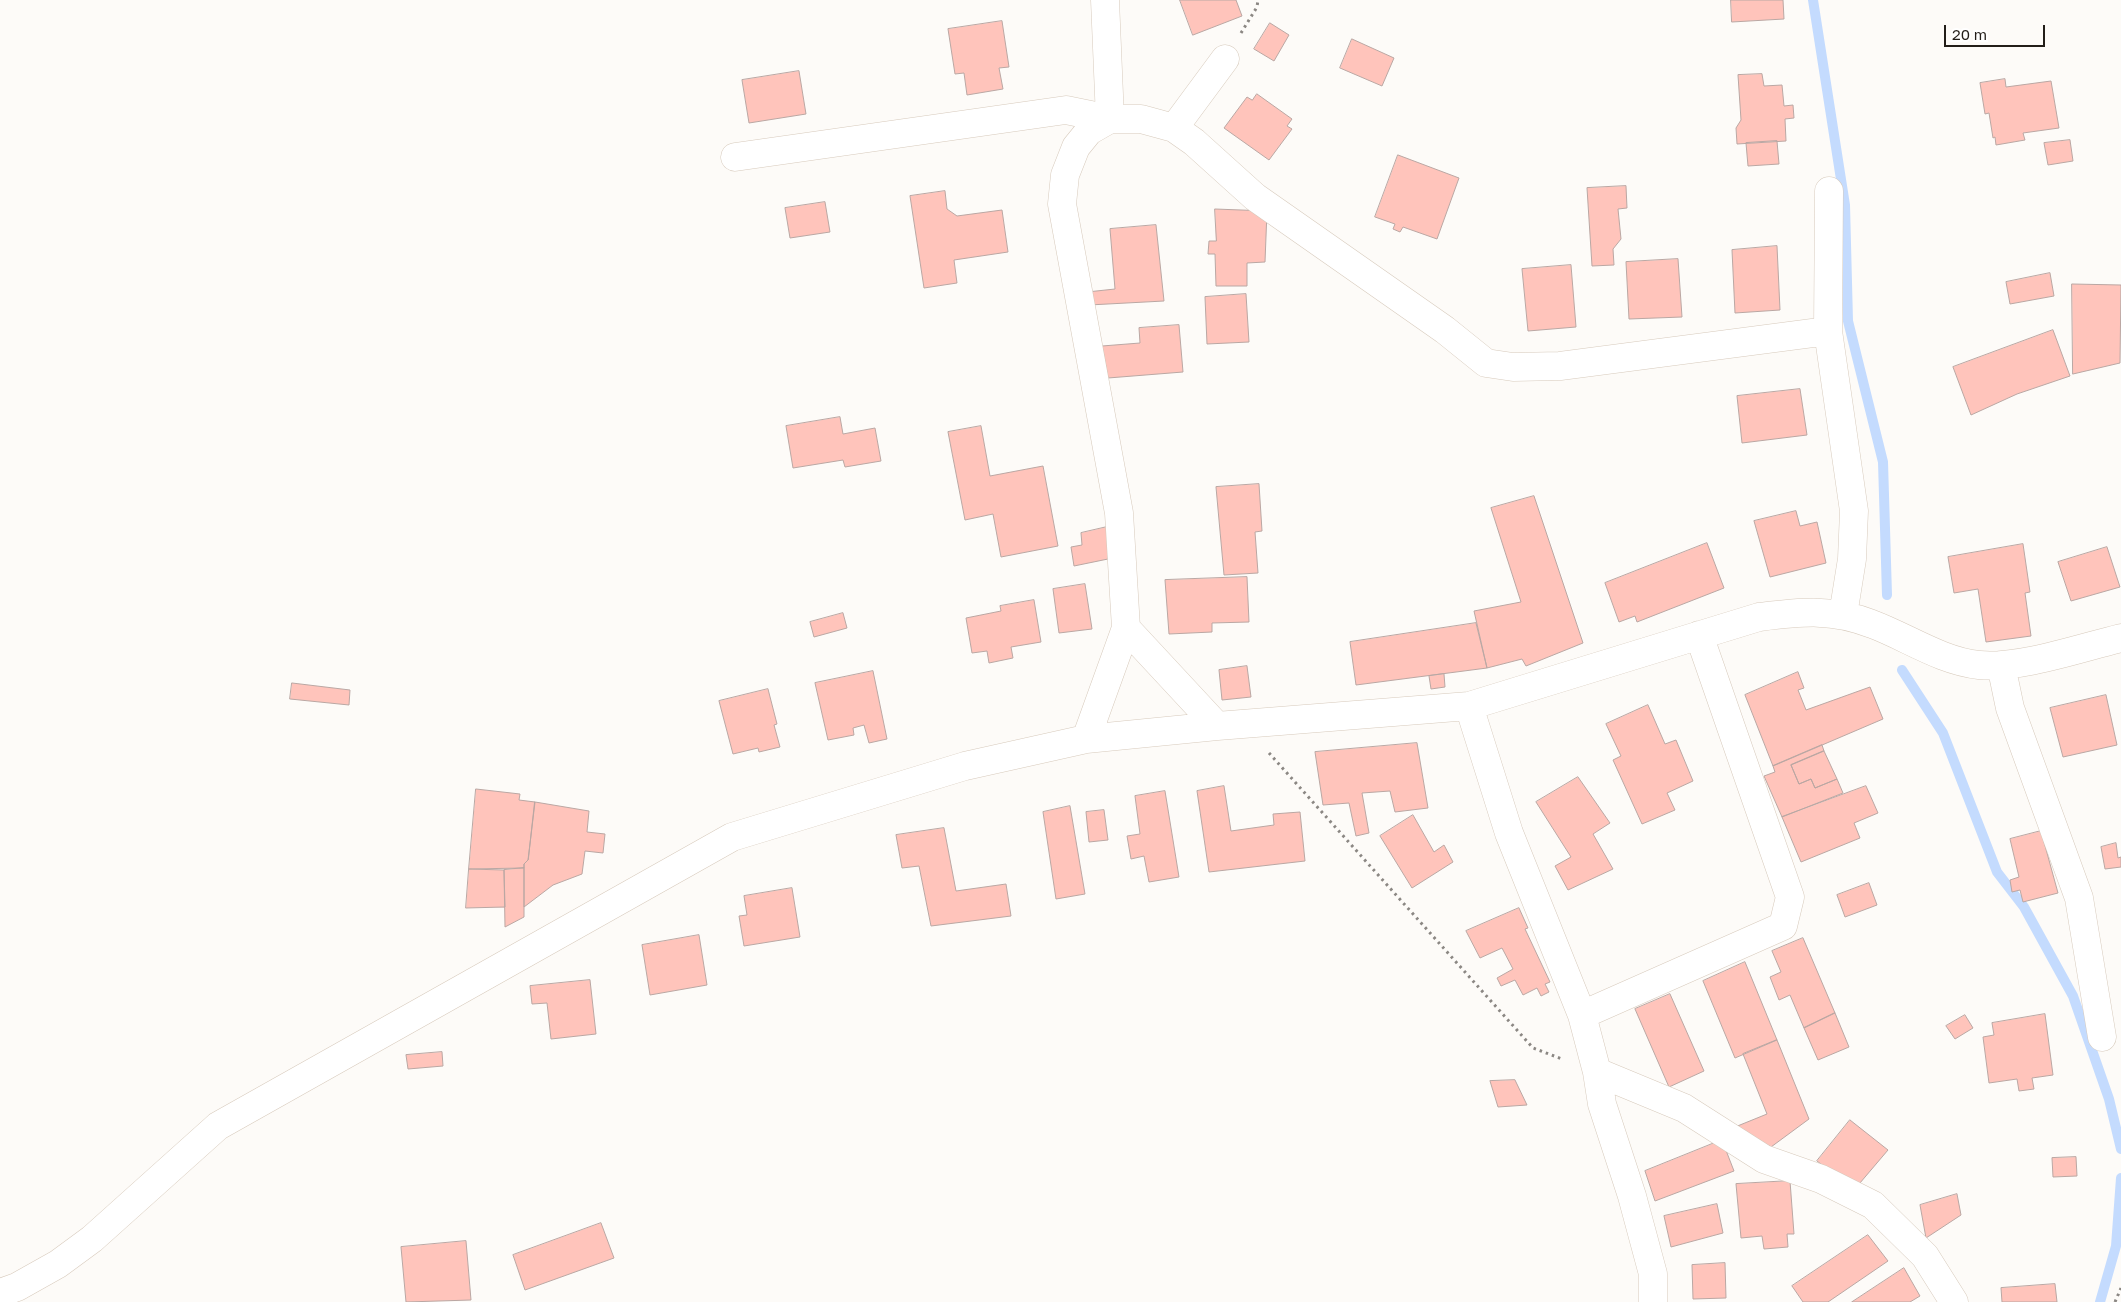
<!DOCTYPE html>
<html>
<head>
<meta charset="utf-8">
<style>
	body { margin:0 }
	#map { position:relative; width:2121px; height:1302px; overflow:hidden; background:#fdfbf8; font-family:"Golos Text",sans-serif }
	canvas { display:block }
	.scale { position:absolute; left:1944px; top:25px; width:101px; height:22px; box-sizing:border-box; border:2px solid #231e19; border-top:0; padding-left:6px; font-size:15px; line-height:18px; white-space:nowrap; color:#231e19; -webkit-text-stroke:4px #fff; paint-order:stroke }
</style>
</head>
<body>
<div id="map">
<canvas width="2121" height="1302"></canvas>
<div class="scale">20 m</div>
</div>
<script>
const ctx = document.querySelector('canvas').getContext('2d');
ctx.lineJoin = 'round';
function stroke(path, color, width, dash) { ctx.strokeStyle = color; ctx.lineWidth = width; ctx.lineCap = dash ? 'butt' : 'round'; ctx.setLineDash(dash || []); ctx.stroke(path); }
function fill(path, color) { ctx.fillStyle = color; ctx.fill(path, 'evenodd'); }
stroke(new Path2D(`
	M1813 0 1845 205 1848 321 1883 462 1887 595
	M1902 670 1943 733 1997 872 2024 907 2073 996 2109 1099 2121 1149
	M2100 1302 2116 1246 2121 1178`), '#c4dbfe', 10);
const building = new Path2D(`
	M1180 0H1236L1242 16 1193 35Z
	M1731 0H1783L1784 19 1732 22Z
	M1002 21 1009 67 999 68 1003 89 967 95 964 73 955 74 948 29Z
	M1270 23 1289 35 1274 61 1254 49Z
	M1352 39 1394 58 1382 86 1340 68Z
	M799 71 806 114 749 123 742 80Z
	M1762 74 1764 86 1782 85 1784 106 1793 105 1794 118 1785 119 1786 141 1737 144 1736 128 1741 120 1738 75Z
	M2005 79 2006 87 2051 81 2059 128 2023 133 2025 140 1996 145 1995 137 1993 138 1989 113 1985 114 1980 83Z
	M1257 94 1292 119 1287 126 1292 129 1269 160 1224 128 1247 97 1252 100Z
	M2070 140 2073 161 2048 165 2044 143Z
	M1777 141 1779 164 1748 166 1746 143Z
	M1398 155 1459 178 1437 239 1403 227 1400 232 1393 229 1395 224 1375 217Z
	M1626 186 1627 208 1618 209 1621 239 1613 249 1614 265 1592 266 1587 188Z
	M945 191 947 209 957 216 1002 210 1008 252 954 260 957 283 924 288 910 196Z
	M825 202 830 232 790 238 785 208Z
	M1215 209 1267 211 1265 262 1247 263V286H1216L1215 254H1208L1209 241H1216Z
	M1156 225 1164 301 1089 305 1087 292 1115 289 1110 229Z
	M1777 246 1780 310 1735 313 1732 250Z
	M1678 259 1682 317 1629 319 1626 262Z
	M1571 265 1576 327 1528 331 1522 269Z
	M2050 273 2054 296 2010 304 2006 282Z
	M2072 284 2121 285 2120 363 2073 374Z
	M1246 294 1249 342 1207 344 1205 297Z
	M1179 325 1183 372 1108 378 1102 346 1140 343 1139 328Z
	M2053 330 2070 376 2017 394 1971 415 1953 367Z
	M1800 389 1807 435 1742 443 1737 396Z
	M840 417 843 434 875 428 881 461 845 467 843 460 793 468 786 426Z
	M981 426 990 476 1043 466 1058 546 1001 557 993 514 965 520 948 432Z
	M1259 484 1262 531 1255 532 1258 573 1224 575 1216 487Z
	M1534 496 1583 643 1526 666 1522 659 1487 668 1474 611 1521 602 1491 508Z
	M1796 511 1800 526 1817 522 1826 563 1770 577 1754 521Z
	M1107 527 1108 559 1074 566 1071 547 1082 545 1081 533Z
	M1707 543 1724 588 1637 622 1635 616 1619 622 1605 583Z
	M2023 544 2030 592 2025 593 2031 636 1986 642 1978 589 1954 593 1948 557Z
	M2107 547 2120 587 2071 601 2058 562Z
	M1247 577 1249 622 1212 623V632L1169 634 1165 580Z
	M1085 584 1092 629 1059 633 1053 589Z
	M1034 600 1041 642 1011 647 1013 658 989 663 987 651 972 653 966 618 1001 611 1000 606Z
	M843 613 847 628 814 637 810 622Z
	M1476 623 1487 668 1356 685 1350 642Z
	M1247 666 1251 697 1222 700 1219 670Z
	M873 671 887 739 869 743 864 725 853 728 854 735 828 740 815 683Z
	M1798 672 1804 688 1798 690 1806 710 1870 687 1883 719 1773 766 1745 695Z
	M1444 674 1445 687 1431 689 1429 676Z
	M292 683 350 690 349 705 290 699Z
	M768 689 777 724 774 725 780 747 759 752 758 748 733 754 719 701Z
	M2106 695 2117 745 2063 757 2050 708Z
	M1648 705 1665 744 1676 740 1693 781 1667 793 1675 810 1642 824 1613 760 1621 756 1606 724Z
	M1417 743 1428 808 1395 812 1390 791 1362 793 1369 833 1356 836 1349 803 1323 805 1315 752Z
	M1822 745 1824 751 1791 765 1799 784 1811 779 1815 788 1837 779 1843 793 1782 817 1764 776 1775 772 1773 766Z
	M1824 751 1837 779 1815 788 1811 779 1799 784 1791 765Z
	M1578 777 1610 823 1593 834 1613 869 1568 890 1555 866 1571 857 1536 802Z
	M1224 786 1231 831 1274 825 1273 814 1300 812 1305 861 1209 872 1197 791Z
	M1866 786 1878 813 1854 823 1860 838 1801 862 1782 817Z
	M476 789 520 794 519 800 535 802 528 860 524 864V868L469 869Z
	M1165 791 1179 877 1149 882 1144 856 1131 859 1127 836 1140 834 1135 796Z
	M535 802 589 811 587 832 605 834 603 853 585 851 582 874 553 885 524 907V864L528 860Z
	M1070 806 1085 894 1056 899 1043 812Z
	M1104 810 1108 840 1089 842 1086 812Z
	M1413 815 1434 852 1444 845 1453 862 1412 888 1380 836Z
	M944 828 956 891 1006 884 1011 916 931 926 919 866 902 868 896 835Z
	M2041 831 2058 893 2023 902 2020 890 2012 892 2010 880 2019 877 2010 839Z
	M2116 843 2118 858 2121 857V867L2105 869 2101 847Z
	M524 868V917L505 927 504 870Z
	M469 869 504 870 505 907 466 908Z
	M1869 883 1877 905 1845 917 1837 895Z
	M792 888 800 937 744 946 739 916 747 915 744 896Z
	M1519 908 1528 928 1525 929 1550 982 1545 984 1549 992 1541 996 1537 988 1523 995 1515 980 1501 986 1497 978 1513 969 1502 948 1480 958 1466 931Z
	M699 935 707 985 650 995 642 945Z
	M1803 938 1835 1013 1804 1028 1790 995 1779 1000 1770 977 1781 972 1772 951Z
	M1745 962 1777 1040 1735 1058 1703 981Z
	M590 980 596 1034 551 1039 547 1003 532 1004 530 986Z
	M1670 994 1704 1071 1669 1087 1635 1009Z
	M1835 1013 1849 1047 1818 1060 1804 1028Z
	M2045 1014 2053 1075 2032 1078 2034 1089 2019 1091 2017 1079 1989 1083 1983 1037 1994 1035 1992 1023Z
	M1965 1015 1973 1028 1955 1039 1946 1026Z
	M1777 1040 1809 1119 1771 1147 1735 1127 1767 1114 1743 1054Z
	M442 1052 443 1066 408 1069 406 1055Z
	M1515 1080 1527 1105 1498 1107 1490 1081Z
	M1850 1120 1888 1150 1854 1190 1817 1161Z
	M1722 1140 1734 1171 1655 1201 1645 1171Z
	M2076 1157 2077 1176 2053 1177 2052 1158Z
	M1790 1181 1794 1234H1787L1788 1247 1764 1249 1762 1236 1741 1238 1736 1184Z
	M1957 1194 1961 1215 1926 1238 1920 1205Z
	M1717 1204 1723 1233 1671 1247 1664 1216Z
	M601 1223 614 1258 525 1290 513 1255Z
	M1868 1235 1888 1261 1828 1302H1803L1792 1286Z
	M466 1241 471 1300 406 1302 401 1247Z
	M1725 1263 1726 1298 1693 1299 1692 1265Z
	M1904 1268 1920 1296 1910 1302H1852Z
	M2055 1284 2057 1302H2002L2001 1288Z`);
fill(building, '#ffc4bb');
stroke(building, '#baa7a3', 1);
const minor = new Path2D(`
	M1174 128 1225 59
	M735 157 1066 110 1110 119 1105 0
	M1829 191 1828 331 1854 511 1852 559 1843 615
	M2001 665 2010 708 2079 898 2102 1037
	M1469 706 1509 833 1582 1015 1597 1072 1602 1104 1632 1196 1653 1274V1302
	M1217 726 1126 628 1119 513 1062 204 1065 175 1076 147 1089 131 1110 119H1141L1174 128 1194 142 1255 197 1445 330 1486 363 1513 367 1560 366 1828 331
	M1086 739 1126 628
	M1582 1015 1783 926 1790 897 1699 635
	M1597 1072 1684 1108 1764 1159 1821 1179 1873 1205 1925 1256 1954 1302
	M0 1293 17 1287 58 1264 92 1239 218 1126 732 837 965 766 1086 739 1217 726 1469 706 1759 617C1801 612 1832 608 1872 624 1907 637 1941 661 1979 665 2020 669 2080 648 2121 638`);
stroke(minor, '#d7cabc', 29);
stroke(new Path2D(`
	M1241 33 1257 7 1258 0
	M1269 753 1533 1048 1562 1059
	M2115 1302 2121 1288`), '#8b8783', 3, [2.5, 4]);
stroke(minor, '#fff', 28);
</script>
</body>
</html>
